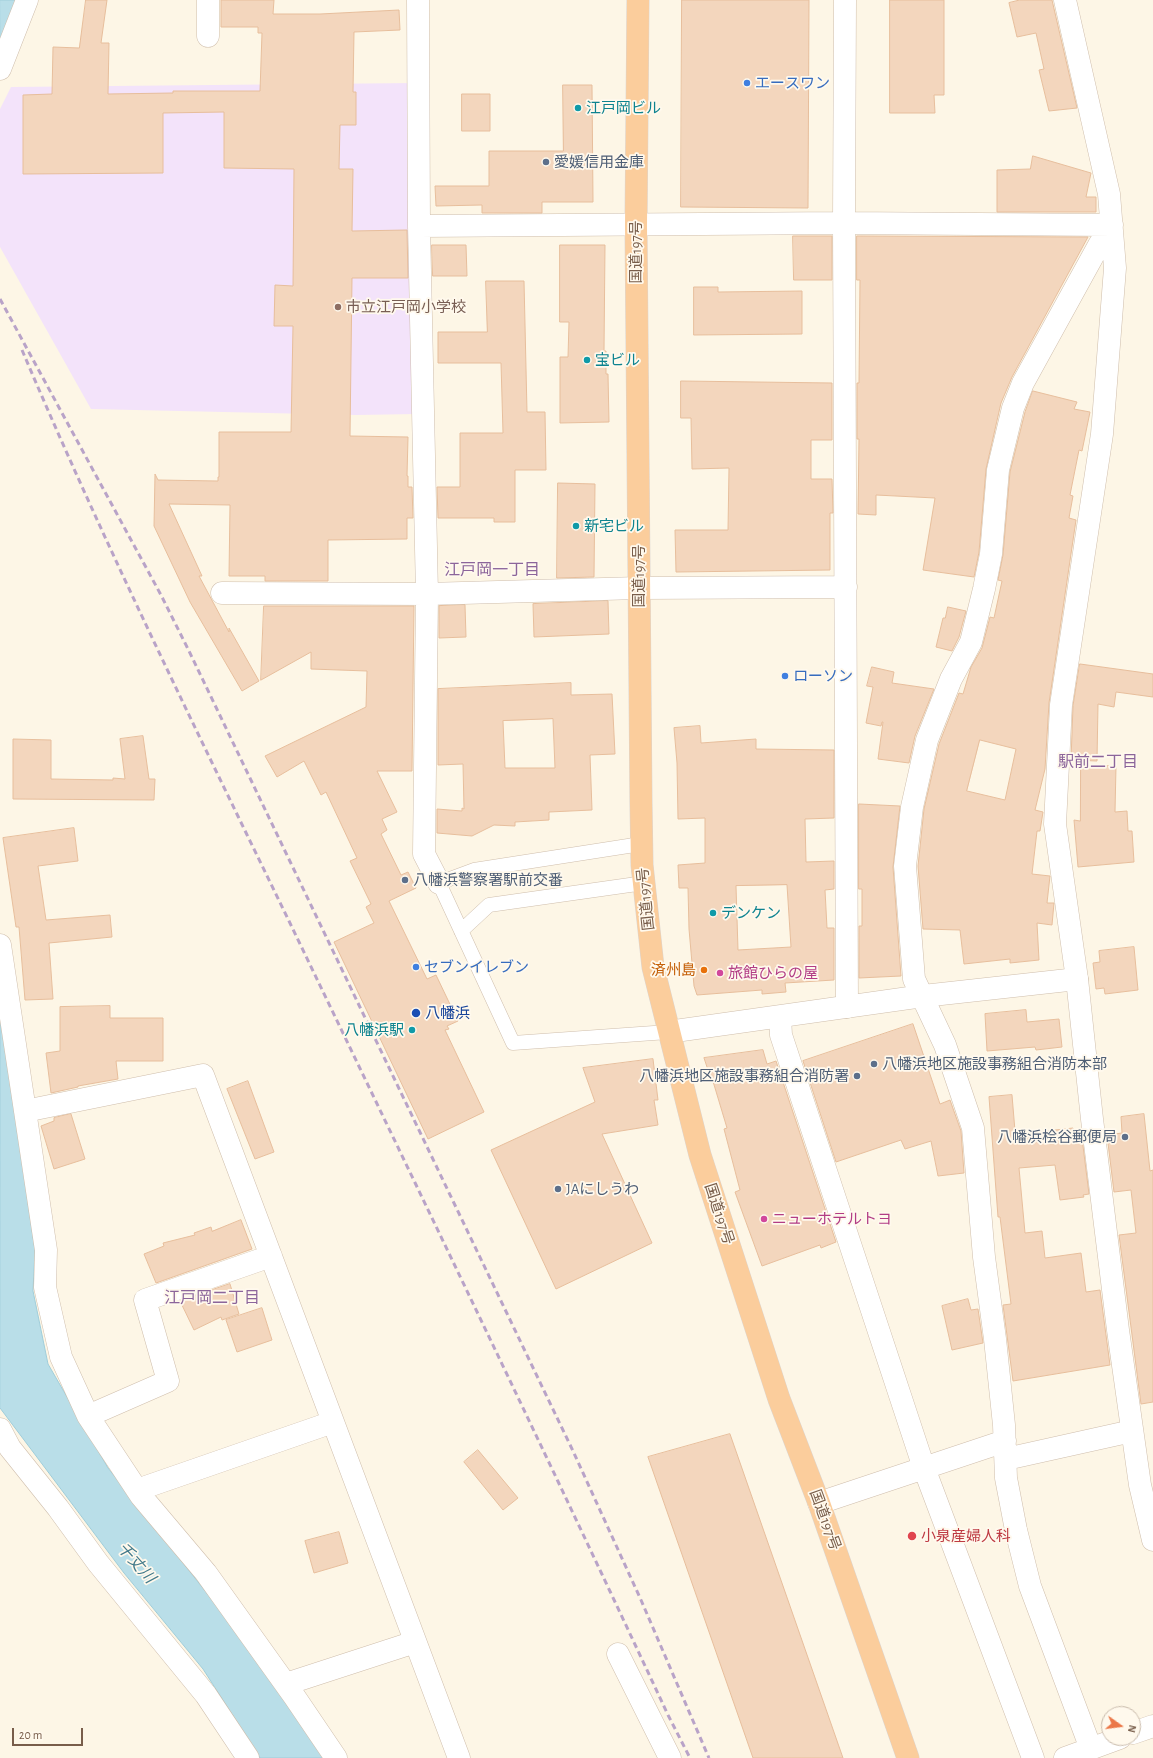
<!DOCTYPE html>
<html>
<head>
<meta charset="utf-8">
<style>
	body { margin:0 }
	#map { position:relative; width:1153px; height:1758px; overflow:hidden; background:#fdf6e6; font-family:"Alegreya Sans",sans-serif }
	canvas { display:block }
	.north { position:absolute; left:1101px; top:1706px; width:40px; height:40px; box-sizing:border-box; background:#fff9ed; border:1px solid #c9bbac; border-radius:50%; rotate:104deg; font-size:11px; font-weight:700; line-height:16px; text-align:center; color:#785d4a }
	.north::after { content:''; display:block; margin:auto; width:14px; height:18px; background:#eb7748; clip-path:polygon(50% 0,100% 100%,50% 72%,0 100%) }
	.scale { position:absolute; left:12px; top:1728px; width:71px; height:18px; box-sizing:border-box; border:2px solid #785d4a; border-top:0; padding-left:5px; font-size:12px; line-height:14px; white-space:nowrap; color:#785d4a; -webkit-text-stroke:3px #fff9ed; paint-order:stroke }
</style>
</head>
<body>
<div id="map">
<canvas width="1153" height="1758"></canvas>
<div class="north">N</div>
<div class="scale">20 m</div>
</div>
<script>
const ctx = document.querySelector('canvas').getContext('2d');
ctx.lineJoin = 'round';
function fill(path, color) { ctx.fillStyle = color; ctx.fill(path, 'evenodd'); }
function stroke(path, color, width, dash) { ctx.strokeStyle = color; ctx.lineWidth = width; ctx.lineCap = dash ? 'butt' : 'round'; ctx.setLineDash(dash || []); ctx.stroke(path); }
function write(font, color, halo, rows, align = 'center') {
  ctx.font = font + ' "Alegreya Sans","Noto Sans JP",sans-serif'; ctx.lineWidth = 3.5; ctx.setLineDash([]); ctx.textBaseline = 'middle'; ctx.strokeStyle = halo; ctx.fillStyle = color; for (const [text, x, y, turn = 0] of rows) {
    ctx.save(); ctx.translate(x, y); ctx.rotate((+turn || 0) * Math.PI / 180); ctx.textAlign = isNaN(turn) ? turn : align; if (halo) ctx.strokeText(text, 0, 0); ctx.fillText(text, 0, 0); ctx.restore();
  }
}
fill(new Path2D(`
	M415 83 417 414 356 415 91 409 0 247V109L11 87Z`), '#f3e3fa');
const water = new Path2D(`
	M0 0H20L0 55Z
	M0 1008 35 1250 33 1291 48 1364 108 1468 236 1630 324 1758H260L203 1669 124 1573 0 1408Z`);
fill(water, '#b9dee8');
stroke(water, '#9fcdda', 1);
const building = new Path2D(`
	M86 0H107L101 43H109L108 94 173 93V91H260L262 33H258V27H221V0H274L273 14H320L399 10 400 30 354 32 353 92H356V125H340L339 169H353L352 231 407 230 408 278H352L350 436 408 437 407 476H408V487H412L413 518H407V539L328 540V581H265V576H229L230 505 169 504 202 576H199L229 632V628L259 681 242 691 190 602 154 526 155 474 158 480 218 481V477H219V432H291L293 326H274L275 285 293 286 294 169 224 168V112L163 113V173L23 174V95L52 94 53 47 79 48Z
	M682 0H809L808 208 681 207Z
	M890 0H944V95H934L935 113H890Z
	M1020 0H1052L1077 108 1049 111 1039 70 1044 69 1036 33 1017 37 1009 3Z
	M563 85H592L593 202H542V213H482V205L436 206 435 186H489V151H563Z
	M462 94H490V131H462Z
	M1033 156 1091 173 1086 197H1096V212H997V170L1030 169Z
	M793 236H832V280H794Z
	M857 236 1088 237 1012 377 1001 403 986 469 979 552 974 577 923 570 935 498 876 495V515L858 514 859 439H857V383H859L860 280H857Z
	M432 245H466L467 276H433Z
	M560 245H605L604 351H606V374H608L609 422 560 423V357H568L569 322H560Z
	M486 281H524L527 412H545L546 470H515V522H494V518H438L437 487H460V433H503L501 363H438V332H487Z
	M694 287H718V292L802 291V334L694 335Z
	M681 381 832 383V440H811V479H832L833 513H830V570L676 572 675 530H728L729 468 692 469 691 418H681Z
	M1033 391 1077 402 1074 409 1090 412 1082 451 1079 450 1070 495 1073 496 1069 518 1076 520 1049 703 1045 769 1035 810 1043 812 1040 831H1037L1032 874 1050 876 1047 903H1054L1052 925 1037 923 1039 960 1010 963V959L964 964 960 930 923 929 918 866 924 809 939 744 959 693 963 694 971 667 982 648 990 617 994 618 1002 581 998 580 1003 555 1010 472 1025 412ZM980 740 1016 749 1005 800 967 791Z
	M558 483 595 484 594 577 557 578Z
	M608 601 609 634 534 637 533 604Z
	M465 605 466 637 439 638V606Z
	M264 606H414L412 771H377L397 812 382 819 387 830 381 834 401 875 408 872 416 888 389 901 427 979 436 975 458 1021 447 1026 449 1029 445 1030 484 1112 428 1139 334 942 374 923 366 907 371 904 350 861 357 858 326 792 321 795 304 761 277 777 265 756 366 707 367 671 311 669V652L261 680Z
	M948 607 966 611 959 637 952 651 936 647 943 618H945Z
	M1080 664 1153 674V697L1116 692 1114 707 1098 704 1097 761 1071 760 1073 706Z
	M872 667 894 672 892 683 934 689 915 736 909 763 878 759 883 722H882L881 726 866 723 873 687 867 686Z
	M571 683V695L612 694 615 754 590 755 592 810 549 812V820L515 822V826L494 825 472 836 437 833V809L462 811V808L464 809 463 764 438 765V689ZM553 719 555 768H505L503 721Z
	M700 726 701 743 756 739V749L834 750V818L805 819 806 862 834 861V889L825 890 827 928H834V980L785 983 786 992 762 994V990L697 995 694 986 689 929 688 888H679L678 865 705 863V818L678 819 677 763 674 728ZM787 885 791 947 738 950 736 886Z
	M143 736 149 779H155L154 800 13 799V739L51 740V779L113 780V778L125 779 120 739Z
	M1081 765 1116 766 1115 812 1127 811 1128 831H1132L1134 862 1078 867 1074 820 1080 821Z
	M859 804 900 806 893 867 901 976 859 978V926H862V889H859Z
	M74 828 78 861 38 866 46 920 110 915 112 937 49 943 53 999 25 1000 19 927H16L3 838Z
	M1134 947 1138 990 1105 994 1104 988 1096 989 1093 963 1100 962 1099 951Z
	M110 1006V1018H163V1061H116L118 1079 78 1086V1087L51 1093 46 1053 60 1051V1007Z
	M1026 1010 1027 1022 1059 1019 1062 1047 1036 1050 1035 1047 987 1051 985 1014Z
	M913 1024 940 1104 950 1100 961 1131 964 1173 938 1176 931 1141 905 1149 901 1140 836 1162 803 1061Z
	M763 1050 767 1064 776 1061 836 1242 821 1248 820 1245 762 1266 735 1192 740 1190 724 1129 727 1128 712 1078 711 1079 704 1058Z
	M653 1059 658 1100H654L658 1125 602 1134 652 1243 556 1289 491 1150 595 1102 583 1068Z
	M248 1081 274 1152 255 1159 227 1089Z
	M1012 1095 1015 1131H1020V1134L1073 1128 1074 1138H1082L1089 1194 1083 1195 1084 1197 1060 1200 1055 1165 1019 1168 1025 1233 1042 1231 1045 1258 1081 1253 1086 1292 1100 1290 1110 1365 1013 1381 1003 1305 1011 1304 1000 1217H998L989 1097Z
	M71 1114 85 1159 54 1169 41 1126 54 1121V1118Z
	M1144 1114 1150 1171 1153 1170V1402L1141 1404 1119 1235 1136 1233 1131 1190 1114 1192 1107 1135 1122 1133 1121 1117Z
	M241 1220 252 1249 156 1283 144 1254 164 1246 163 1243 195 1235 194 1233 211 1227 212 1231Z
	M230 1284 239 1314 222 1320 221 1317 194 1330 180 1301Z
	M968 1299 971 1310 978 1309 983 1343 952 1350 942 1306Z
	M262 1308 272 1340 237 1352 226 1320Z
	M730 1434 843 1758H753L648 1457Z
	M478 1450 518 1498 503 1510 464 1462Z
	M339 1532 348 1563 314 1573 305 1541Z`);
fill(building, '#f3d6bd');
stroke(building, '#e7be9c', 1);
const service = new Path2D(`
	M641 844 474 870 439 883 513 1043 668 1032
	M461 931 489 905 644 883`);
const minor = new Path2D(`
	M418 0 419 226 427 594 424 854 439 883
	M845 0 844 223 847 1007
	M1065 0 1109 194 1115 268 1102 434 1061 705 1055 824 1077 979 1092 1119 1118 1330 1140 1485 1153 1540
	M208 36V0
	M0 69 27 0
	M419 226 844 223 1112 225
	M222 593 427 594 639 588 846 587
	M0 945 46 1250 45 1287 61 1357 88 1416 141 1496 206 1573 294 1696 336 1758
	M780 1017 781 1035 924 1468 1033 1758
	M25 1111 203 1075 459 1758
	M88 1416 168 1381 145 1300 271 1256
	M0 1429 10 1448 58 1508 98 1563 206 1695 248 1758
	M1006 1459 1132 1431
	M137 1490 333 1422
	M819 1503 1005 1441
	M618 1654 670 1758
	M286 1684 415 1642
	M1133 1733 1153 1726
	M1091 1749 1030 1586 1016 1530 1006 1478 1004 1425 995 1339 984 1257 973 1128 945 1045 914 979 905 866 912 807 927 740 951 679 971 642 984 589 991 554 998 470 1013 408 1023 383 1099 245 1112 225
	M1065 1758 1120 1738`);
const tertiary = new Path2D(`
	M668 1032 923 996 1077 979`);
const trunk = new Path2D(`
	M638 0 636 225 641 803 642 865 653 967 700 1155 779 1399 819 1503 908 1758`);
stroke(service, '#cfbeac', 15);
stroke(minor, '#cfbeac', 23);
stroke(tertiary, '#cfbeac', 23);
stroke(trunk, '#dcd5d0', 23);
stroke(service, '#fff', 14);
stroke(minor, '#fff', 22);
stroke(tertiary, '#fff', 22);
stroke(trunk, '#fbcd9c', 22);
stroke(new Path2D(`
	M0 299 161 595 189 651 573 1451 641 1600 709 1758
	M22 350C104 543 197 732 289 921 416 1185 544 1449 668 1715L690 1758`), '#b9a3c8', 3, [6, 4]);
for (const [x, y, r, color] of [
	[747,83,4,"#3f7fe0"],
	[578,108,4,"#0f9aa8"],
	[546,162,4,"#5c6f8a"],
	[338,307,4,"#8d6e63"],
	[587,360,4,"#0f9aa8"],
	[576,526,4,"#0f9aa8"],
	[785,676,4,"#3f7fe0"],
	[405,880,4,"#5c6f8a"],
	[713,913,4,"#0f9aa8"],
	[416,967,4,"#3f7fe0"],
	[704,970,4,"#e8710a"],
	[720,973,4,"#d1479c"],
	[416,1013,5,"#1a4fb4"],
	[412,1030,4,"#0f9aa8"],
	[874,1064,4,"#5c6f8a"],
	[857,1076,4,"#5c6f8a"],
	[1125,1137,4,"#5c6f8a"],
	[558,1189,4,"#5c6f8a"],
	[764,1219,4,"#d1479c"],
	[912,1536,5,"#e0444e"]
]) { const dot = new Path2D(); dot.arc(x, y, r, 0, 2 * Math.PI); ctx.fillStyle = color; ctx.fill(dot); stroke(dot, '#fff9ed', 1.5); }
write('15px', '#366cbe', '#fff9ed', [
	["エースワン",755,83],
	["ローソン",793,676],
	["セブンイレブン",424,967]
], 'left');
write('15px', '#0d838f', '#fff9ed', [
	["江戸岡ビル",586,108],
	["宝ビル",595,360],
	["新宅ビル",584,526],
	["デンケン",721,913],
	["八幡浜駅",404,1030,"right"]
], 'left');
write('15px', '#4e5e75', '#fff9ed', [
	["愛媛信用金庫",554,162],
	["八幡浜警察署駅前交番",413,880],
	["八幡浜地区施設事務組合消防本部",882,1064],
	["八幡浜地区施設事務組合消防署",849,1076,"right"],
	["八幡浜桧谷郵便局",1117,1137,"right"],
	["JAにしうわ",566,1189]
], 'left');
write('15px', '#785d4a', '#fff9ed', [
	["国道197号",636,252,-90],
	["国道197号",639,576,-90],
	["国道197号",646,899,-96],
	["国道197号",719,1214,72],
	["国道197号",825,1520,70]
]);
write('15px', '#785e54', '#fff9ed', [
	["市立江戸岡小学校",346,307]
], 'left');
write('15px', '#c56008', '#fff9ed', [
	["済州島",696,970]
], 'right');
write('15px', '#b23c85', '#fff9ed', [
	["旅館ひらの屋",728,973],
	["ニューホテルトヨ",772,1219]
], 'left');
write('15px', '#164399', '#fff9ed', [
	["八幡浜",425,1013]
], 'left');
write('15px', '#be3a42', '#fff9ed', [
	["小泉産婦人科",921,1536]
], 'left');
write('16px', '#8c659b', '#fff9ed', [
	["江戸岡一丁目",492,570],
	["駅前二丁目",1098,762],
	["江戸岡二丁目",212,1298]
]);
write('italic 16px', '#427a8b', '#fff9ed', [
	["千丈川",136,1563,48]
]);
</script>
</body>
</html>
